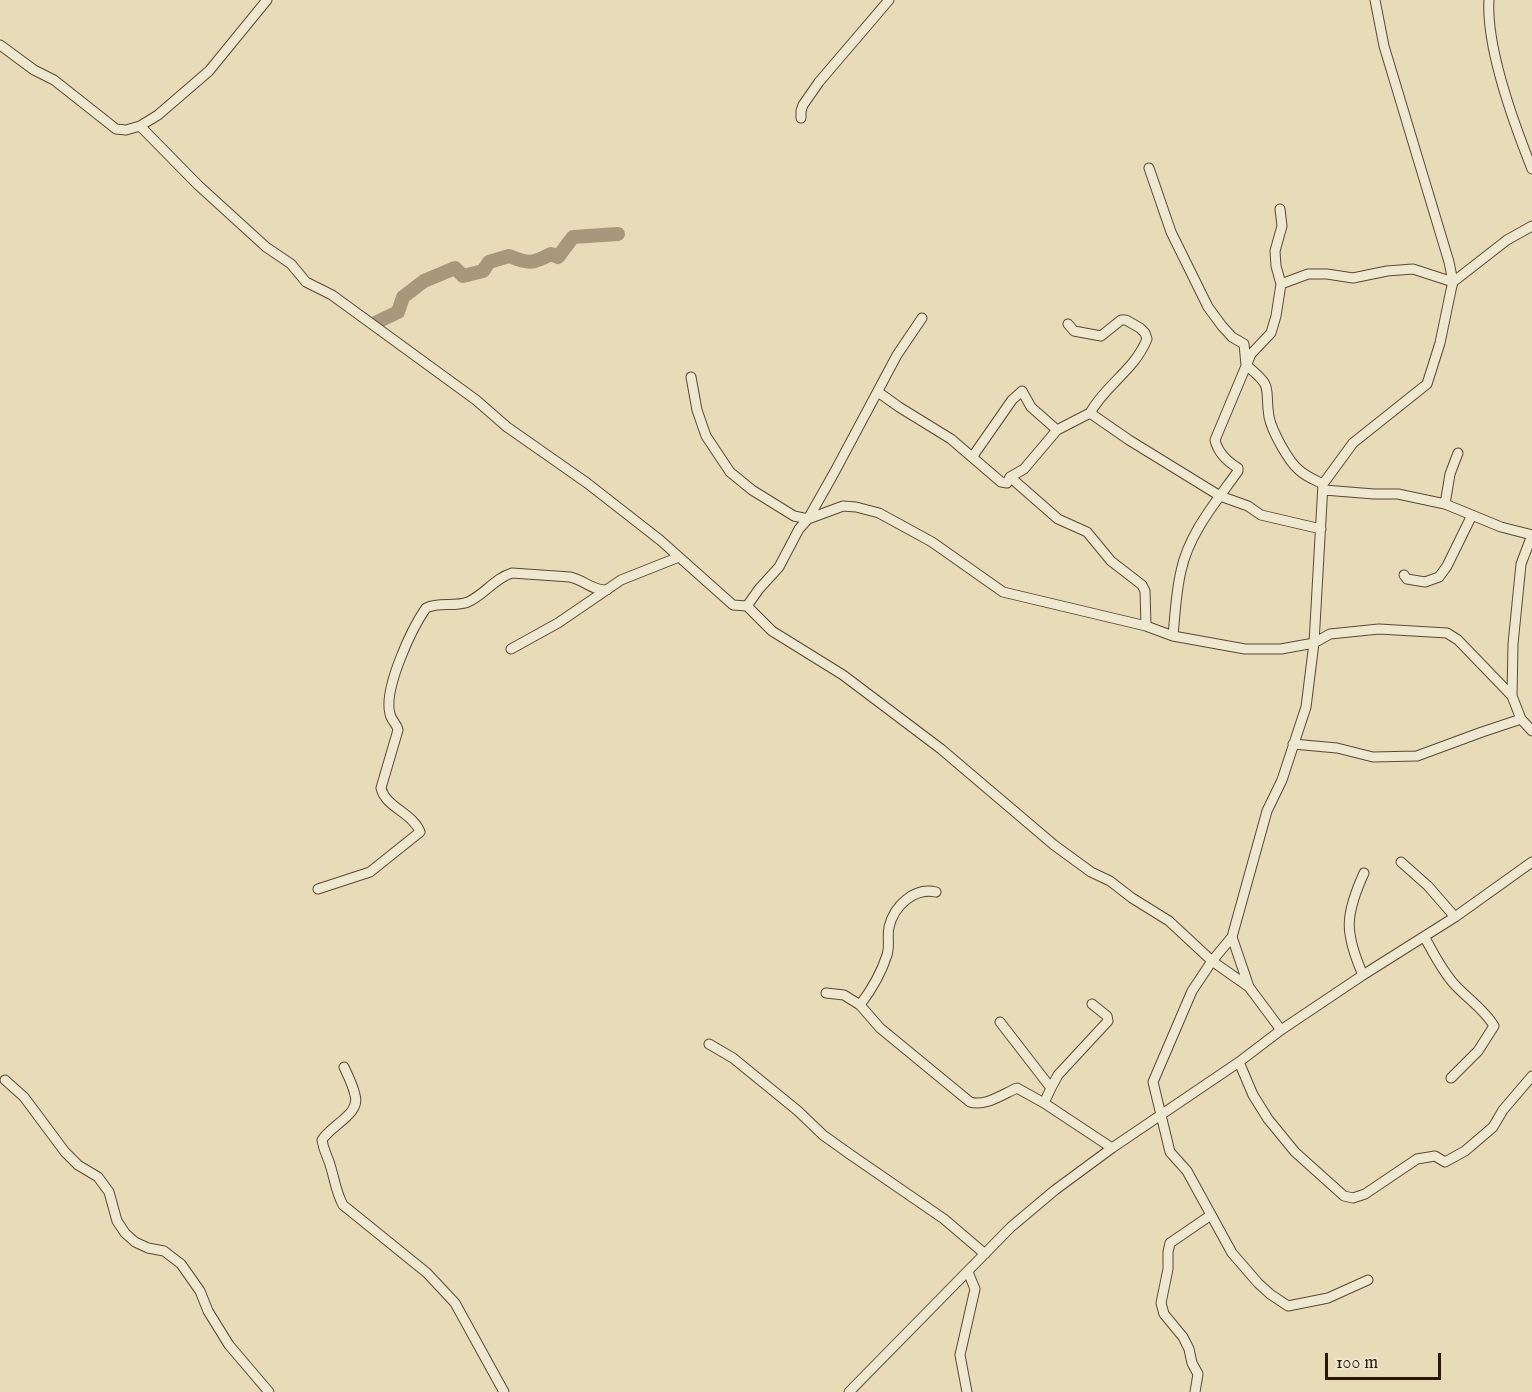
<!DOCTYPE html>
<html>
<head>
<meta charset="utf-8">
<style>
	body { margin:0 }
	#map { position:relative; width:1532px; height:1392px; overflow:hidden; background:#e7dbb8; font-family:"IM FELL English",serif }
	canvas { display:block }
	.scale { position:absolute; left:1325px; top:1353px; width:116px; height:27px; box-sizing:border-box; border:3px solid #2c1705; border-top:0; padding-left:8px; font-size:18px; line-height:21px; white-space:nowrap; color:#2c1705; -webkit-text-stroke:4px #efe8d1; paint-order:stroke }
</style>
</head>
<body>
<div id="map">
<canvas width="1532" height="1392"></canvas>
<div class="scale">100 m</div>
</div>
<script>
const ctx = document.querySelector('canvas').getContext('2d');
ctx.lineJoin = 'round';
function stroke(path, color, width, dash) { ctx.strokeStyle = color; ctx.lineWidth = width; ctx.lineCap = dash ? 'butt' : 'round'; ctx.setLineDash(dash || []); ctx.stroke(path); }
stroke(new Path2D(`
	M377 322 398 312 403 297 424 281 455 268 463 276 483 271 489 262 509 256C529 264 532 264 551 254L558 257 573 237 618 234`), '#a7987b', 14);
const minor = new Path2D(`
	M1489 0C1486 48 1514 124 1532 169
	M0 45 34 70 54 80 116 129 126 130 140 126 158 115 209 71 267 0
	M801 118V111L803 105 819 82 889 0
	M140 126 198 185 266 247 291 264 306 282 332 295 476 400 507 427 587 483 660 540 733 605 747 606 772 631 843 675 941 749 1054 845 1091 872 1110 881 1132 898 1169 921 1212 961 1249 987
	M1149 168 1171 232 1208 307 1222 326 1232 337 1244 344 1246 365C1275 389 1264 385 1269 417 1272 431 1288 461 1299 470 1305 476 1315 480 1323 484
	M1453 282 1507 240 1532 226
	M1281 284 1308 274H1327L1353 278 1387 271 1413 269 1453 282
	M1068 324 1074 331 1101 336 1121 320H1126L1140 328 1145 333 1147 339C1134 371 1106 384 1090 413
	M691 377 697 410 706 436 730 472 752 490 794 516 808 519 843 506 856 507 879 513 932 542 1003 592 1146 626 1173 636 1245 649H1281L1314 643 1330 634 1379 629 1447 633 1458 640 1512 696 1521 719 1532 731
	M878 392 899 407 951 439 1001 482 1007 483 1010 477 1024 469 1057 430 1090 413 1129 440 1220 496 1248 506 1261 515 1321 529
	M973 456 1012 400 1022 391 1031 407 1057 430
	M1010 477 1058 519 1087 532 1111 561 1142 585 1145 591 1146 626
	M1324 490 1374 494H1398L1445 504 1501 527 1532 535
	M1445 504 1450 474 1458 453
	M1404 575 1407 579 1425 582 1439 577 1447 566 1472 515
	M747 606 759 589 779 567 799 529 808 519 834 473 897 355 922 318
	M1173 636C1175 615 1176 592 1181 571 1189 533 1216 502 1238 471V468C1228 462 1218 453 1215 440L1251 354 1271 333 1276 316 1281 284 1276 266 1275 251 1282 226 1280 209
	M511 649 558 623 621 580 679 557
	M1512 696 1513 644 1521 564 1532 535
	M1293 744 1337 748 1373 757 1417 756 1482 732 1521 719
	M1401 862 1428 886 1455 917
	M318 889 370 872 420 832C413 813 385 807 381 788L398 730C397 724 391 720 390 714 383 689 412 628 426 608 439 602 455 607 468 602 484 595 495 578 512 573L570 577C584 580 593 591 607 590
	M1232 937 1249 987 1281 1030
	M1425 938C1434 954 1442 971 1455 985 1468 999 1485 1010 1494 1026L1478 1051 1451 1078
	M1363 975C1344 932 1345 915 1364 873
	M826 993 844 995 860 1005 880 1028 970 1102C985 1107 1003 1094 1017 1088L1044 1103 1112 1148
	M860 1005C872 989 881 974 887 955 890 946 887 936 889 927 894 906 914 887 936 892
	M1000 1022 1051 1088 1044 1103
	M709 1044 733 1058 798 1111 823 1135 851 1155 944 1219 985 1254
	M1239 1062 1253 1095 1268 1119 1295 1152 1344 1196 1353 1198 1365 1194 1417 1159 1435 1156 1445 1162 1465 1151 1493 1127 1503 1110 1532 1076
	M344 1067C348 1076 353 1085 355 1095 361 1114 331 1125 322 1140 324 1153 328 1156 331 1168 335 1181 336 1192 343 1205L427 1273 455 1303 504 1392
	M5 1080 24 1097 65 1152 78 1165 98 1177 109 1192 117 1221 125 1233 135 1242 148 1248 164 1251 181 1264 200 1291 208 1311 229 1345 269 1392
	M1051 1088 1058 1075 1108 1021 1107 1016 1092 1004
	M1368 1280 1328 1298 1288 1306 1270 1294 1258 1283 1232 1253 1187 1171 1170 1152 1153 1082 1192 991 1212 961 1232 937 1267 811 1282 780 1306 707 1314 643 1323 484 1353 443 1427 384 1440 343 1451 290 1453 282 1449 262 1384 46 1375 0
	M849 1392 1011 1227 1055 1190 1112 1148 1239 1062 1281 1030 1363 975 1455 917 1532 862
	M967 1392 960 1355 975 1289 968 1272
	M1195 1392 1198 1374 1192 1363 1189 1349 1183 1337 1164 1314 1161 1303 1168 1269V1252L1170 1243 1211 1215`);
stroke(minor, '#5b4832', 11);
stroke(minor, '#efe8d1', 9);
</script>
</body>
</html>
